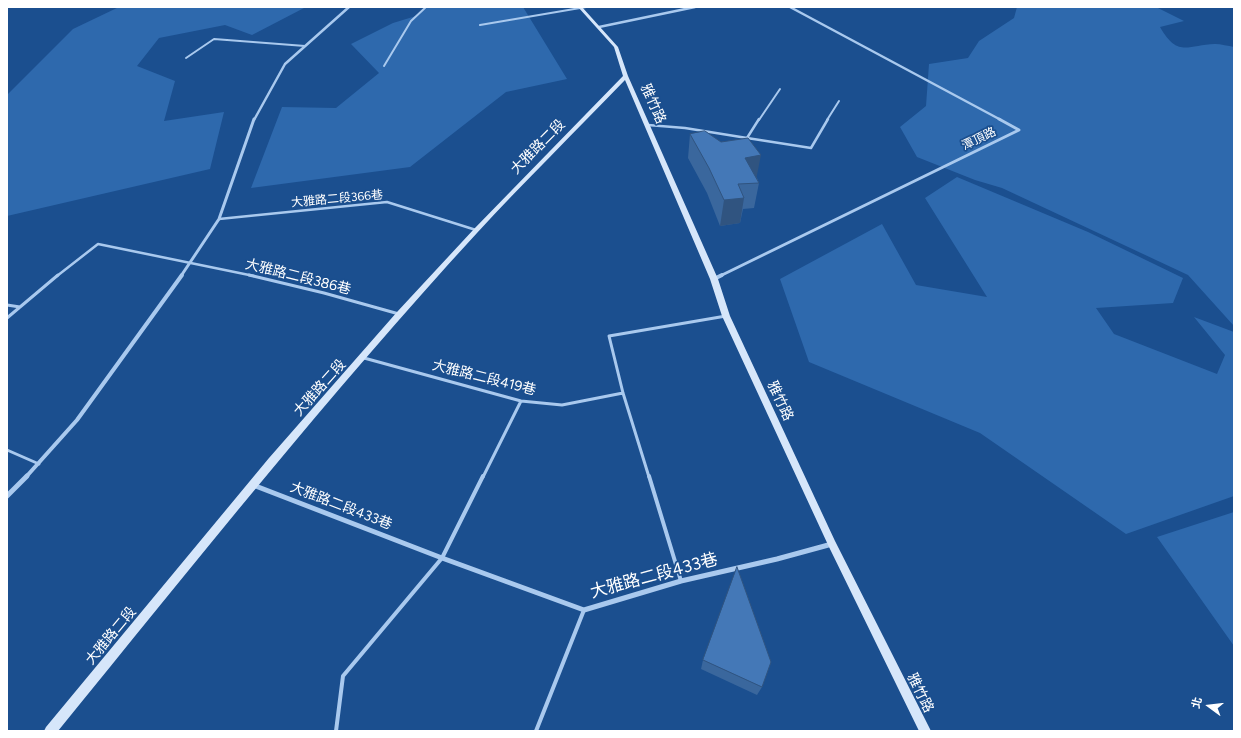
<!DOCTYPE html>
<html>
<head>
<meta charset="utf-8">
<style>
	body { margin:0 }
	#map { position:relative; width:1241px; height:738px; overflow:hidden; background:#1b4f8f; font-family:Figtree,"Noto Sans TC",sans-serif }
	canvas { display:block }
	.frame { position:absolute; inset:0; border:8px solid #fff; pointer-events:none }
	.north { position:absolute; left:1189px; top:686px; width:40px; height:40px; -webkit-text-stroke:3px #1b4f8f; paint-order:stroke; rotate:285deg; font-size:11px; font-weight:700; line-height:16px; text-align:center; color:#fff }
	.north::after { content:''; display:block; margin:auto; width:14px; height:18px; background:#fff; clip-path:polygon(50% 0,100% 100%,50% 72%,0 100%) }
</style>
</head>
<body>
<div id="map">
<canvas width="1241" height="738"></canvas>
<div class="frame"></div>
<div class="north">北</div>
</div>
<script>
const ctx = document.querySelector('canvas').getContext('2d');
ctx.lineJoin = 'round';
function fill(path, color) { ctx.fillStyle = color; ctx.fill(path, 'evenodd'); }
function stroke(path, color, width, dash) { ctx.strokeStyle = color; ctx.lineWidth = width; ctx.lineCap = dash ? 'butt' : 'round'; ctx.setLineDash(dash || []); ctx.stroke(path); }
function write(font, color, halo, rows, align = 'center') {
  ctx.font = font + ' Figtree,"Noto Sans TC",sans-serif'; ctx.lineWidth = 3.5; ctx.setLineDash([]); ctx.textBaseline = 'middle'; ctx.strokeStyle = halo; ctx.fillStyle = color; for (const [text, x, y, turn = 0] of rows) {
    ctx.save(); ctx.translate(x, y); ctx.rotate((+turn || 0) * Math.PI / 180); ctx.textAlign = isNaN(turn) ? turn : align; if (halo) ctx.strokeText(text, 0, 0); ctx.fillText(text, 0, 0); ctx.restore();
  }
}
fill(new Path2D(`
	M119 7 304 8 252 35 225 25 159 38 137 66 175 81 164 121 224 112 210 169 7 216V95L73 29Z
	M428 7H523L567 79 506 92 410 167 251 188 282 107 336 108 379 73 351 44 393 23 416 16Z
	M1017 7H1156L1184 21 1160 27C1178 58 1187 45 1215 44 1221 44 1228 46 1234 47V214L1233 215 1234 219V326L1188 275 1002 188 975 180 917 157 900 127 926 106 929 64 968 58 979 41 1014 18Z
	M957 177 1088 232 1183 278 1173 303 1096 308 1114 334 1217 374 1225 355 1194 317 1234 332V496L1126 534 980 433 809 362 780 279 882 224 916 285 987 297 925 198Z
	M1234 512V646L1157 537Z`), '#2e69ad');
stroke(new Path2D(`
	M480 25 586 7
	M186 58 214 39 305 46
	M384 66 411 21 426 7
	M759 120 780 89
	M827 120 839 101`), '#a9c9ee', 2);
stroke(new Path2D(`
	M648 125 685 128 747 138 759 119
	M747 138 811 148 828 119
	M219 219 387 202 476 230
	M57 276 98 244 254 276`), '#a9c9ee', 2.5);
stroke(new Path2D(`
	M249 275 324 293 399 314
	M7 305 20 307
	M7 318 58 275
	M364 358 521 401 562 405 623 393
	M7 450 39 464
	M483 477 521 401
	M649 477 623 393 609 336 726 316`), '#a9c9ee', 3);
stroke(new Path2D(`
	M649 476 681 581
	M336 731 343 676 442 558 483 476
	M536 731 584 610`), '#a9c9ee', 4);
stroke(new Path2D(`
	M790 7 1001 120
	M599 27 695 7
	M254 120 285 64 349 7`), '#a9c9ee', 2.5);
stroke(new Path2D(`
	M181 276 219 219 254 119
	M720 276 1019 130 999 119`), '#a9c9ee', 3);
stroke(new Path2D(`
	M714 279 722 275
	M26 477 77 420 182 275`), '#a9c9ee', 4);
stroke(new Path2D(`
	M253 485 442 558 584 610 681 581 777 559 832 544
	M7 496 27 476`), '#a9c9ee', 5);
fill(new Path2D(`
	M578 7H582L618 47 628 76 718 279 730 316 835 541 931 731H919L829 547 722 316 710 279 625 80C576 131 525 181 477 233 330 393 195 563 58 731H44L46 727 269 458 397 312 474 229 623 76 614 47Z`), '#d6e6fa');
fill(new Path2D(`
	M690 134 721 142 757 178 759 183 754 208 743 209 740 223 720 226 707 193 688 158Z
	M703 660 762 687 757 695 701 669Z`), '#3a679d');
fill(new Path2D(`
	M761 155 756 180 745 158Z
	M744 198 740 223 720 226 724 200Z`), '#305480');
const building = new Path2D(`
	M705 131 721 142 748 138 761 155 745 158 759 183 738 184 744 198 724 200 709 168 690 134Z
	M737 567 771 662 762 687 703 660Z`);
fill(building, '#4478b7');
stroke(building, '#305480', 1);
write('12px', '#fff', '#1b4f8f', [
	["潭頂路",979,139,-26],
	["大雅路二段366巷",337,199,-5]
]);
write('14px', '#fff', '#1b4f8f', [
	["雅竹路",653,104,66],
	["大雅路二段",538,147,-45],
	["大雅路二段386巷",298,277,14],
	["大雅路二段419巷",484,378,14],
	["大雅路二段",320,388,-48],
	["雅竹路",780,401,65],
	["大雅路二段433巷",341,506,21],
	["大雅路二段",111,636,-50],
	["雅竹路",920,693,64]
]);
write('17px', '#fff', '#1b4f8f', [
	["大雅路二段433巷",654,576,-15]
]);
</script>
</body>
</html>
